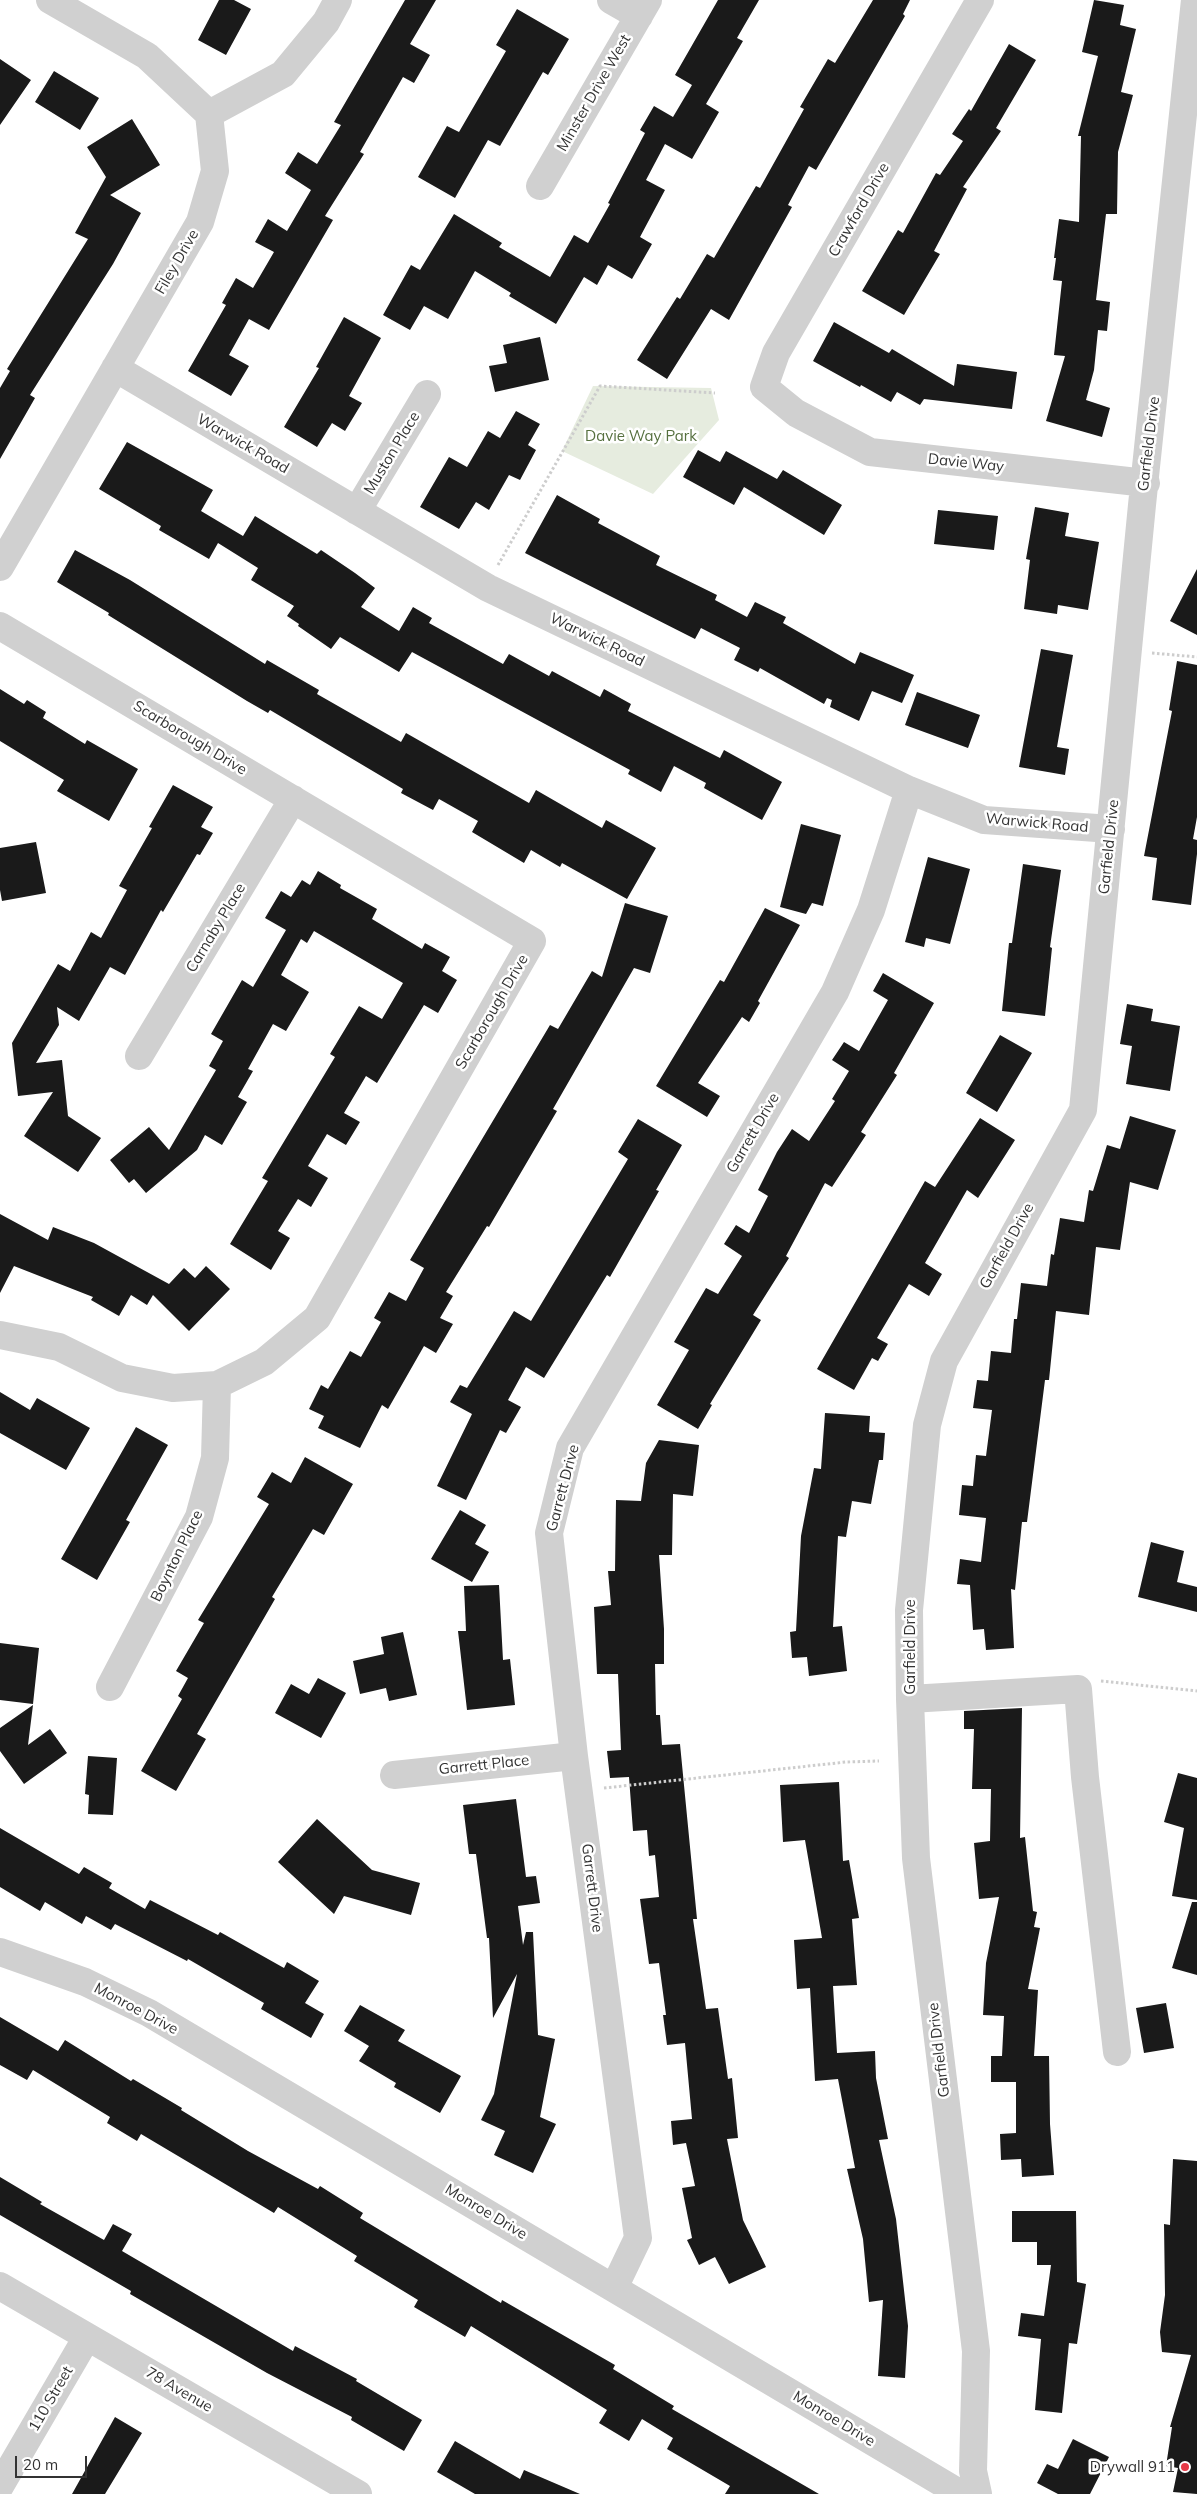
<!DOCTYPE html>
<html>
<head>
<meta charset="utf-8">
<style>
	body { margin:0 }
	#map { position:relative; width:1197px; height:2494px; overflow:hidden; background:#fff; font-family:Mulish,sans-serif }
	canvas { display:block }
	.scale { position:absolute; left:15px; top:2456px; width:72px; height:22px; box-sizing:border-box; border:2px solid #333; border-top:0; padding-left:6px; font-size:15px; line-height:18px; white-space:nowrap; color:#333; -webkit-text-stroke:4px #fff; paint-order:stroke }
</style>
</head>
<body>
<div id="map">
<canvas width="1197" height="2494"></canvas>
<div class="scale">20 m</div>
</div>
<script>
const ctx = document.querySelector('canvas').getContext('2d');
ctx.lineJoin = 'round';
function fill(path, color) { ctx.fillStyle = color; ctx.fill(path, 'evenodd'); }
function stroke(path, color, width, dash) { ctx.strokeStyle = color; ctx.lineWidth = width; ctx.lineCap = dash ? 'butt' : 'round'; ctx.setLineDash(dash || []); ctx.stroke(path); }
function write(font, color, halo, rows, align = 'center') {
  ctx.font = font + ' Mulish,sans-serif'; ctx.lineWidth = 5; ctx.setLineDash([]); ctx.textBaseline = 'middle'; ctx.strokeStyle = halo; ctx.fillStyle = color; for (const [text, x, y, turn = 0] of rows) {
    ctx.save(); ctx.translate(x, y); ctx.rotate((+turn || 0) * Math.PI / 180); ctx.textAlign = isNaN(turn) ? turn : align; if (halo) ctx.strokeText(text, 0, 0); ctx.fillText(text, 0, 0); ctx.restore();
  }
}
fill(new Path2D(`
	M593 386 711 388 719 420 653 494 562 451Z`), '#e6ecdf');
fill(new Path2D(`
	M219 0H234L251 9 226 55 198 40Z
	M405 0H436L410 44 430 55 414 83 403 77 360 152 364 154 325 216 333 220 269 330 249 319 229 355 249 366 231 396 188 371 226 305 222 303 236 278 253 288 274 252 255 242 268 219 287 231 311 190 285 173 298 152 317 164 341 125 334 122Z
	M718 0H759L737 38 743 41 706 104 719 112 692 159 665 144 646 180 665 190 640 237 652 244 632 279 608 265 597 285 584 277 556 324 509 296 511 293 475 271 448 319 424 306 410 330 383 315 411 265 420 270 454 214 502 243 499 247 550 277 574 235 588 243 610 204 608 203 645 133 640 130 654 106 673 117 692 85 675 75Z
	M873 0H910L903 14 905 16 816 170 809 166 788 205 792 207 729 320 711 309 667 379 637 360 677 297 680 299 707 254 714 258 756 186 760 188 804 109 800 107 828 59 835 63Z
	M1094 0 1124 5 1120 25 1136 29 1121 92 1133 95 1118 152 1117 214H1106L1096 300 1110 302 1107 331 1098 330 1094 370 1086 400 1110 408 1102 437 1046 421 1065 356 1054 355 1062 281 1053 280 1056 258H1054L1059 219 1079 222 1081 136H1078L1098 56 1082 52Z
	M517 9 569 39 548 75 543 72 500 146 488 140 455 198 418 177 447 126 459 132 506 51 496 45Z
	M1009 44 1036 60 996 128 1001 131 963 187 967 189 934 251 940 254 904 315 862 291 898 230 903 233 936 173 940 175 963 141 952 134 969 109 971 111Z
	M0 59 31 80 0 125Z
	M54 71 99 98 80 130 35 102Z
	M132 119 160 165 110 195 141 213 113 264 30 395 35 398 0 459V388L10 371 7 369 88 239 75 233 106 177 87 147Z
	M344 317 381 338 349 396 362 403 345 431 332 423 317 447 284 427 319 368 316 367Z
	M834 322 889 353 892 349 954 386 957 364 1017 372 1012 409 924 399 920 405 897 392 891 402 861 385 860 387 813 361Z
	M540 337 549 380 495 392 489 366 507 363 503 345Z
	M516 411 540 424 528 445 536 450 520 480 509 475 489 510 476 502 459 529 420 507 449 457 467 467 488 431 500 438Z
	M127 442 213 490 201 511 243 536 255 516 317 554 321 550 355 573 375 588 361 607 399 631 413 607 432 618 429 623 503 664 509 654 549 676 552 671 600 697 604 689 631 704 628 711 720 758 724 750 782 782 762 820 704 788 706 783 674 766 661 792 628 774 630 770 412 652 399 672 340 637 331 649 298 626 299 624 287 616 294 606 251 580 258 568 218 543 209 559 159 530 161 526 99 489Z
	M698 450 720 462 726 451 777 479 783 470 842 505 824 535 744 487 734 505 683 477Z
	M557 495 600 519 598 523 660 556 656 565 717 595 715 600 747 617 755 602 786 617 783 623 855 664 860 652 914 675 902 703 872 691 859 721 830 707 832 700 827 698 824 704 760 668 758 672 734 660 740 648 701 628 695 639 525 553Z
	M1035 507 1069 513 1065 536 1099 542 1088 610 1058 605 1057 614 1024 609 1030 560 1026 559Z
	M938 510 998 516 994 550 934 544Z
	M75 550 130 580 265 664 267 660 319 690 317 694 401 742 406 733 529 803 536 790 602 828 606 820 656 848 627 899 562 863 560 867 531 850 524 863 472 832 478 821 439 799 433 810 401 793 403 789 270 710 268 713 247 701 108 615 109 613 57 582Z
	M1197 569V635L1170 621Z
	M1041 649 1073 655 1057 747 1069 749 1065 775 1019 767Z
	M1177 661 1197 665V817L1193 839 1197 840V854L1191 905 1152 900 1157 858 1144 856 1172 711 1169 710Z
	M0 689 24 704 27 700 46 712 43 718 85 744 87 740 138 769 109 821 57 791 64 780 0 741Z
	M917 692 980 715 968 748 905 725Z
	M173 785 213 807 201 827 213 833 200 855 197 854 163 912 161 910 125 975 110 967 79 1021 57 1007 59 1025 36 1063 62 1060 68 1116 101 1138 78 1172 24 1136 53 1092 18 1096 12 1043 58 964 70 971 91 932 101 938 127 890 119 886 152 828 149 827Z
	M801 824 841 835 823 906 812 903 806 914 780 907Z
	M36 842 46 893 2 901 0 890V848Z
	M928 857 970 869 950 944 926 938 924 947 905 942Z
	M1023 864 1061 870 1050 947 1052 948 1045 1016 1002 1011 1009 943H1012Z
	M318 871 341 885 340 888 377 909 372 919 422 949 425 943 450 957 442 971 457 980 438 1013 424 1005 377 1083 366 1076 344 1113 360 1122 346 1145 327 1134 308 1166 328 1178 311 1207 298 1199 278 1231 290 1238 271 1270 230 1244 268 1181 262 1178 335 1057 330 1054 359 1006 382 1019 403 983 314 931 307 943 301 939 281 975 309 992 286 1031 273 1024 248 1069 253 1071 238 1097 247 1102 222 1145 205 1135 197 1150 146 1193 134 1179 129 1183 110 1160 149 1127 169 1150 216 1070 209 1066 223 1041 211 1034 242 980 253 987 286 930 265 918 281 891 291 897 302 880 310 885Z
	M625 903 668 916 650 973 634 968 553 1109 557 1111 489 1227 487 1226 446 1292 453 1296 440 1318 453 1324 436 1353 424 1346 388 1409 382 1405 360 1448 318 1428 324 1416 309 1409 321 1385 328 1389 350 1351 361 1357 381 1322 374 1318 389 1292 406 1301 424 1268 410 1260 550 1025 558 1029 592 971 602 977Z
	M765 908 800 925 758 1001 760 1003 749 1022 742 1017 698 1083 720 1096 707 1117 656 1086 720 980 724 982Z
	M883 973 934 1003 894 1073 897 1075 861 1132 866 1135 832 1187 825 1183 786 1256 789 1258 753 1315 761 1320 710 1404 712 1405 698 1429 657 1405 689 1350 674 1342 706 1288 718 1294 742 1256 724 1244 736 1225 749 1233 768 1196 758 1190 777 1152 792 1129 809 1141 835 1101 832 1099 849 1071 832 1060 844 1042 859 1051 888 1000 873 991Z
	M1127 1004 1153 1009 1151 1021 1180 1026 1170 1091 1126 1084 1132 1046 1120 1044Z
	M1000 1035 1032 1053 997 1112 966 1093Z
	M1130 1116 1176 1130 1158 1190 1130 1182 1120 1250 1096 1247 1089 1315 1056 1311 1049 1380H1045L1027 1522H1022L1015 1590 1011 1589 1014 1648 986 1650 984 1629 973 1630 970 1585 957 1584 960 1559 981 1562 986 1518 959 1515 962 1485 973 1486 976 1455 986 1456 992 1410 973 1408 977 1380 988 1381 991 1351 1011 1353 1014 1319H1017L1021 1283 1047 1286 1051 1254 1054 1255 1060 1218 1084 1222 1089 1190 1093 1191 1107 1145 1120 1149Z
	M980 1118 1015 1140 978 1198 967 1190 925 1263 942 1274 929 1296 909 1284 877 1338 888 1344 878 1361 872 1358 854 1390 817 1369 925 1181 935 1187Z
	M638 1119 682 1145 656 1190 659 1191 610 1277 607 1275 544 1378 526 1367 508 1400 521 1407 506 1433 500 1430 466 1500 437 1486 472 1414 450 1402 460 1385 467 1388 514 1311 531 1321 628 1159 618 1152Z
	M0 1214 48 1240 53 1227 94 1243 169 1284 184 1268 195 1278 206 1266 230 1289 189 1331 153 1295 147 1305 131 1295 119 1316 91 1300 93 1297 14 1266 0 1293Z
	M0 1392 30 1410 37 1398 90 1428 66 1470 0 1433Z
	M825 1413 870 1416 869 1432 885 1433 883 1460H879L871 1504 852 1501 846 1537 838 1536 833 1627 842 1626 847 1671 809 1676 807 1657 792 1658 790 1632 796 1631 801 1536 814 1468 821 1469Z
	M136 1427 168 1445 126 1520 130 1522 97 1580 61 1559Z
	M659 1440 699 1445 693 1496 673 1494 672 1555H659L664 1629V1664H655L656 1715H660L662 1745 680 1744 697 1919H693L706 2009 718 2008 728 2079 732 2078 738 2138 727 2139 743 2220 766 2267 729 2284 715 2257 699 2265 687 2240 692 2238 682 2188 695 2186 686 2143 673 2145 671 2121 692 2119 685 2043 667 2045 663 2015H666L659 1963 649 1964 640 1899 659 1897 655 1855 649 1856 647 1830 633 1831 629 1777 610 1778 607 1751 621 1750 618 1674H597L594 1607 611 1605 608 1571H615L616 1500 641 1501 646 1463Z
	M305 1457 353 1484 324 1535 313 1529 272 1597 275 1599 197 1734 206 1739 176 1791 141 1771 182 1699 178 1696 188 1678 176 1671 204 1623 198 1620 269 1504 257 1497 272 1472 291 1483Z
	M460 1510 486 1525 475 1544 489 1552 472 1582 431 1559Z
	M1151 1542 1184 1551 1177 1582 1197 1587V1612L1138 1597Z
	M499 1585 503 1660 510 1659 515 1705 467 1710 458 1631H466L464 1586Z
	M403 1632 417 1695 389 1701 386 1688 360 1694 353 1661 384 1654 381 1637Z
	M0 1643 39 1648 33 1704 0 1700Z
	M318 1678 346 1693 321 1738 275 1713 291 1684 309 1694Z
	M33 1705 28 1745 50 1729 67 1753 24 1784 0 1751V1728Z
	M1022 1708 1020 1838 1025 1837 1033 1911 1037 1912 1034 1927 1040 1928 1028 1989 1038 1990 1034 2056H1049L1050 2124 1054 2175 1022 2177 1021 2159 1001 2160 1000 2134 1016 2133V2082H991V2056H1002L1004 2016 983 2015 986 1963 999 1897 979 1899 974 1843 990 1841 991 1789H972L974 1729H964V1711Z
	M88 1756 117 1758 113 1815 88 1814 89 1795 85 1794Z
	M1178 1773 1197 1778V1900L1172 1896 1184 1828 1164 1822Z
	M839 1782 843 1861 849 1860 859 1918 852 1919 857 1985 833 1986 837 2053 875 2051 876 2078 888 2139 879 2140 896 2219 908 2326 905 2378 878 2376 883 2300 869 2302 863 2239 847 2169 855 2168 838 2079 815 2081 810 1988 797 1989 794 1940 822 1938 805 1840 783 1842 780 1785Z
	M516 1799 526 1877 536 1876 540 1903 518 1906 523 1945 526 1932H533L538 2035 555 2039 540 2117 556 2124 533 2173 494 2155 505 2131 481 2120 494 2094 517 1974 493 2018 489 1938H487L476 1854H469L463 1805Z
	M317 1819 372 1870 420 1883 411 1915 344 1896 334 1914 278 1862Z
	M0 1828 79 1874 84 1867 112 1883 109 1888 145 1909 150 1900 218 1935 220 1932 284 1968 287 1962 319 1981 305 2003 324 2014 311 2038 261 2009 264 2003 188 1959 187 1961 115 1924 111 1930 86 1916 82 1924 45 1902 40 1911 0 1887Z
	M1192 1902H1197V1975L1172 1968Z
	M1166 2003 1174 2048 1144 2053 1136 2008Z
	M360 2005 405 2030 398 2041 461 2076 440 2113 394 2087 396 2083 359 2061 369 2046 344 2031Z
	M0 2017 58 2051 65 2040 131 2081 133 2079 182 2108 181 2110 248 2151 318 2189 320 2186 363 2213 360 2218 501 2303 502 2300 615 2365 613 2369 674 2406 672 2409 819 2494H725L730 2486 667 2449 673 2438 642 2419 629 2441 599 2423 607 2410 471 2326 465 2337 414 2307 418 2300 354 2261 357 2256 278 2207 274 2213 141 2134 137 2141 107 2123 110 2117 33 2070 27 2080 0 2065Z
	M1173 2159 1197 2161V2494L1173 2492 1178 2468 1166 2466 1172 2427H1170L1191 2355 1162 2352 1160 2332 1165 2295 1164 2224 1170 2225Z
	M0 2177 42 2202 40 2204 104 2240 113 2224 132 2234 122 2251 293 2351 295 2346 357 2379 356 2381 422 2420 404 2451 351 2420 352 2417 267 2373 130 2294 131 2291 0 2215Z
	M1012 2211H1076L1077 2282 1086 2284 1077 2344 1069 2343 1062 2413 1035 2410 1041 2339 1018 2336 1021 2313 1044 2316 1051 2265H1037V2242H1012Z
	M115 2417 142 2433 105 2494H72Z
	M1073 2439 1109 2457 1090 2494H1058L1037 2483 1047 2464 1058 2469Z
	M455 2441 520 2479 524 2470 580 2494H475L437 2472Z`), '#1a1a1a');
stroke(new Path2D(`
	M498 565 600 386 715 393
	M1152 653 1197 657
	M1101 1681 1197 1691
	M604 1788 846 1762 879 1761`), '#cdcdcd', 3, [2.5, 2.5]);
stroke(new Path2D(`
	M611 0 639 16
	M980 0 776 353 764 387 796 413 870 452 1146 483
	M209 114 283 74 326 22 338 0
	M540 186 648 0
	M115 368 488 588 909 790 984 820 1111 829
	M357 511 427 394
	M0 567 200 222 215 171 209 114 147 56 50 0
	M0 626 532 941 317 1318 264 1362 217 1385 173 1388 122 1378 59 1347 0 1335
	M139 1056 293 799
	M110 1687 199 1517 215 1458 217 1385
	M910 1699 1078 1689 1085 1777 1117 2052
	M394 1775 574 1756
	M0 1952 85 1982 149 2013 961 2494
	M0 2286 358 2494
	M614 2288 638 2238 574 1756 549 1533 570 1448 835 992 871 910 909 790
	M0 2486 87 2337
	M978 2494 973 2471 976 2351 916 1858 910 1699 909 1610 927 1425 944 1361 1083 1110 1142 505 1195 0`), '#d0d0d0', 28);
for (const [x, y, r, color] of [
	[1185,2467,5,"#e63946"]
]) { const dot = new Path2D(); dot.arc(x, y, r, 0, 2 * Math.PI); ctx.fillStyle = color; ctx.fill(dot); stroke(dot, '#fff', 2); }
write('15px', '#333', '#fff', [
	["Minster Drive West",594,93,-60],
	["Crawford Drive",859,210,-60],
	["Filey Drive",177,262,-60],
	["Warwick Road",243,444,30],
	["Garfield Drive",1149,444,-83],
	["Muston Place",392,453,-59],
	["Davie Way",966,463,6],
	["Warwick Road",597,640,26],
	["Scarborough Drive",190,738,31],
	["Warwick Road",1037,823,5],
	["Garfield Drive",1109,847,-84],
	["Carnaby Place",216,928,-59],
	["Scarborough Drive",492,1012,-60],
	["Garrett Drive",753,1133,-60],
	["Garfield Drive",1007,1246,-61],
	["Garrett Drive",563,1488,-75],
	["Boynton Place",177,1556,-64],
	["Garfield Drive",910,1647,-90],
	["Garrett Place",484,1765,-6],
	["Garrett Drive",592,1888,83],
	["Monroe Drive",136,2009,28],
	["Garfield Drive",939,2050,-97],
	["Monroe Drive",486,2212,31],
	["78 Avenue",179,2390,30],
	["110 Street",51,2399,-60],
	["Monroe Drive",834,2419,31]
]);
write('15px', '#56703f', '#fff', [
	["Davie Way Park",641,436]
]);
write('15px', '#333', '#fff', [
	["Drywall 911",1175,2467]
], 'right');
</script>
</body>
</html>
